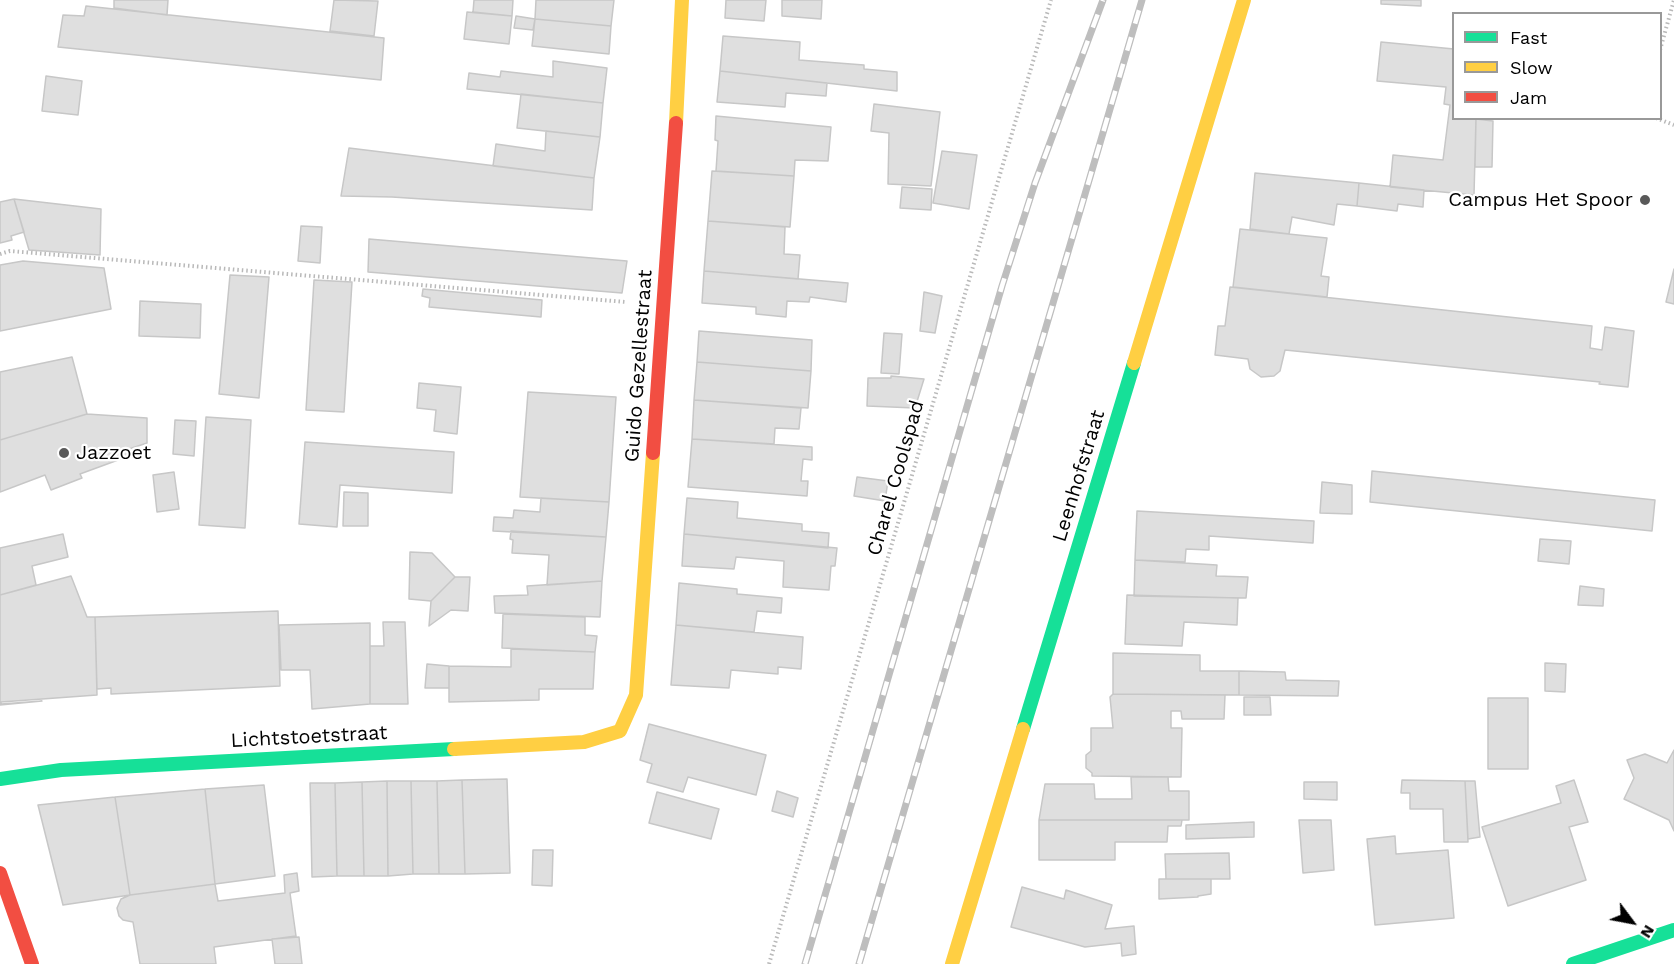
<!DOCTYPE html>
<html>
<head>
<meta charset="utf-8">
<style>
	body { margin:0 }
	#map { position:relative; width:1674px; height:964px; overflow:hidden; background:#fff; font-family:"Work Sans",sans-serif }
	canvas { display:block }
	.legend { position:absolute; left:1452px; top:12px; width:210px; height:108px; box-sizing:border-box; background:#fff; border:2px solid #999; margin:0; padding:8px 10px; list-style:none; font-size:18px; color:#000 }
	.legend li { display:flex; align-items:center; gap:12px; height:30px }
	.legend b { width:30px; border:2px solid #999 }
	.north { position:absolute; left:1602px; top:892px; width:60px; height:60px; -webkit-text-stroke:4px #fff; paint-order:stroke; rotate:122deg; font-size:16px; font-weight:700; line-height:24px; text-align:center; color:#000 }
	.north::after { content:''; display:block; margin:auto; width:21px; height:27px; background:#000; clip-path:polygon(50% 0,100% 100%,50% 72%,0 100%) }
</style>
</head>
<body>
<div id="map">
<canvas width="1674" height="964"></canvas>
<ul class="legend">
<li><b style="height:8px;background:#16e098"></b>Fast</li>
<li><b style="height:8px;background:#ffcf43"></b>Slow</li>
<li><b style="height:8px;background:#f24e42"></b>Jam</li>
</ul>
<div class="north">N</div>
</div>
<script>
const ctx = document.querySelector('canvas').getContext('2d');
ctx.lineJoin = 'round';
function fill(path, color) { ctx.fillStyle = color; ctx.fill(path, 'evenodd'); }
function stroke(path, color, width, dash) { ctx.strokeStyle = color; ctx.lineWidth = width; ctx.lineCap = dash ? 'butt' : 'round'; ctx.setLineDash(dash || []); ctx.stroke(path); }
function write(font, color, halo, rows, align = 'center') {
  ctx.font = font + ' "Work Sans",sans-serif'; ctx.lineWidth = 4.5; ctx.setLineDash([]); ctx.textBaseline = 'middle'; ctx.strokeStyle = halo; ctx.fillStyle = color; for (const [text, x, y, turn = 0] of rows) {
    ctx.save(); ctx.translate(x, y); ctx.rotate((+turn || 0) * Math.PI / 180); ctx.textAlign = isNaN(turn) ? turn : align; if (halo) ctx.strokeText(text, 0, 0); ctx.fillText(text, 0, 0); ctx.restore();
  }
}
const building = new Path2D(`
	M114 0H168L167 15 114 8Z
	M334 0 378 1 374 36 330 31Z
	M474 0H513L512 16 473 12Z
	M536 0H614L611 26 535 19Z
	M726 0H766L764 21 725 18Z
	M782 0H822L821 19 782 16Z
	M1381 0H1421V6L1381 4Z
	M86 6 384 38 381 80 58 47 63 15 84 16Z
	M467 12 512 16 509 44 464 39Z
	M516 16 535 19 533 30 514 28Z
	M535 19 611 26 609 54 532 46Z
	M723 36 800 42 799 60 864 65V69L897 72V91L720 71Z
	M1381 42 1454 49V118H1476L1474 195 1390 187 1393 155 1443 160 1450 105 1444 104 1446 87 1377 81Z
	M553 61 607 68 603 103 467 89 469 73 500 77 501 71 553 77Z
	M720 71 827 83 826 96 786 93 785 107 717 102Z
	M46 76 82 81 78 115 42 111Z
	M521 94 603 103 600 137 517 128Z
	M874 104 940 112 931 186 888 184 889 133 871 131Z
	M716 116 831 127 828 161 795 160 794 176 716 171 718 141 715 140Z
	M1476 119 1493 121 1492 167H1475Z
	M546 131 600 137 594 178 493 166 496 144 545 151Z
	M349 148 594 178 592 210 392 197 341 196Z
	M942 151 977 155 969 209 933 203Z
	M712 171 794 176 790 227 708 221Z
	M1255 173 1359 183 1357 206 1337 204 1334 225 1292 217 1289 234 1250 229Z
	M1359 183 1424 190 1423 207 1398 204 1397 211 1357 206Z
	M902 187 932 189 931 210 900 208Z
	M14 199 101 209 100 255 29 250Z
	M14 199 24 232 11 236 12 240 0 243V202Z
	M708 221 785 227 784 254 800 255 798 279 704 271Z
	M301 226 322 227 320 263 298 261Z
	M1240 229 1327 238 1321 276 1329 277 1327 297 1233 287Z
	M369 239 627 261 622 293 368 272Z
	M23 261 104 268 111 309 0 331V265Z
	M1674 269V304L1666 302Z
	M704 271 848 283 846 302 810 297 809 302 787 301 786 317 756 314V307L702 303Z
	M230 275 269 277 259 398 219 394Z
	M314 280 352 282 344 412 306 410Z
	M1230 287 1592 326 1590 348 1602 350 1605 327 1634 331 1628 387 1599 384 1600 382 1285 350 1280 371 1274 376 1261 377 1250 369 1248 359 1215 355 1218 326H1225Z
	M423 289 542 300 541 317 429 307 430 298 422 296Z
	M924 292 942 296 935 333 920 331Z
	M140 301 201 304 200 338 139 336Z
	M699 331 812 340 811 371 697 362Z
	M884 333 902 334 899 374 881 373Z
	M72 357 87 414 0 440V372Z
	M697 362 811 371 808 408 694 400Z
	M891 376 924 379 915 408 867 406 868 378H891Z
	M419 383 461 387 457 434 434 431 436 410 417 408Z
	M528 392 616 397 609 502 520 497Z
	M694 400 801 408 799 429 775 428 774 444 692 439Z
	M87 414 147 418V443L126 450 129 456 80 474 82 478 51 490 45 475 0 492V440Z
	M206 417 251 420 245 528 199 525Z
	M175 420 196 421 194 456 173 454Z
	M692 439 812 447V460L803 459 801 481H808L807 496 688 487Z
	M305 442 454 452 452 493 340 485 337 527 299 524Z
	M1372 471 1655 500 1652 531 1370 502Z
	M174 472 179 509 157 512 153 475Z
	M857 477 888 481 885 501 854 496Z
	M1322 482 1352 485V514L1320 513Z
	M344 492 368 493V526H343Z
	M541 498 609 502 606 537 493 531 494 517 513 518 514 510 540 512Z
	M687 498 738 502 737 518 802 524V531L829 533 828 548 684 534Z
	M1137 511 1314 521 1313 543 1209 536V550L1186 549 1185 562 1135 560Z
	M511 531 606 537 602 581 547 585 549 555 512 553 513 540 510 539Z
	M63 534 68 557 32 566 36 585 0 595V548Z
	M684 534 837 548 835 566H831L829 590 783 587 784 561 736 557 734 569 682 566Z
	M1540 539 1571 541 1569 564 1538 561Z
	M410 552 432 553 455 577 431 601 409 599Z
	M1135 560 1217 565 1216 576 1248 577 1246 598 1134 596Z
	M71 576 87 617H95L97 695 1 702V704L42 701 0 705V595Z
	M455 577H470L468 611 451 610 429 626 431 601Z
	M602 581 600 617 495 613 494 596 528 595 527 586Z
	M679 583 737 589V594L782 598 781 613 757 611 754 632 676 625Z
	M1580 586 1604 589 1603 606 1578 605Z
	M1127 595 1238 598 1237 625 1184 622 1182 646 1125 644Z
	M278 611 280 686 111 694V688L97 689 95 617Z
	M503 614 585 617V635L597 636 595 652 502 648Z
	M383 622H405L408 704H370V646H384Z
	M370 623V704L312 709 310 670H281L279 625Z
	M676 625 803 637 801 669 778 667V674L731 670 729 688 671 685Z
	M511 649 595 652 593 689H539V700L449 702V666L511 667Z
	M1113 653 1200 655V671H1239V695L1113 694Z
	M1545 663 1566 664 1565 692 1545 691Z
	M427 664 449 666V688H425Z
	M1239 671 1285 672 1286 680 1339 681 1338 696 1239 695Z
	M1113 694 1225 695 1224 719H1182L1181 711H1171V728H1182L1181 777 1092 776V773L1086 768V755L1091 751V728H1113L1110 697Z
	M1244 697H1270L1271 715H1244Z
	M1488 698H1528V769H1488Z
	M649 724 766 755 756 795 688 777 683 792 647 782 652 764 640 760Z
	M1674 750V831L1669 820 1624 799 1634 778 1627 760 1645 754 1667 763Z
	M1131 777H1168L1169 791H1189V820H1039L1045 784H1094L1095 799H1132Z
	M507 779 510 873 465 874 462 780Z
	M462 780 465 874H439L437 781Z
	M1402 780 1465 781 1468 842H1444L1443 809H1410V793H1401Z
	M1574 780 1588 822 1569 827 1586 880 1508 906 1482 827 1561 803 1556 786Z
	M387 781 388 876H364L362 782Z
	M387 781H411L413 874 388 876Z
	M411 781H437L439 874H413Z
	M1465 781H1475L1480 837 1468 839Z
	M362 782 364 876H337L335 783Z
	M1304 782H1337V800L1304 799Z
	M310 783H335L337 876 312 877Z
	M264 785 275 876 215 884 205 789Z
	M205 789 215 884 130 895 115 797Z
	M777 791 798 798 793 817 772 811Z
	M657 792 719 809 711 839 649 823Z
	M115 797 130 895 63 905 38 805Z
	M1039 820H1182L1181 826H1168L1167 842H1115V860H1039Z
	M1299 820H1331L1334 870 1303 873Z
	M1254 822V837L1186 839V825Z
	M1395 836 1396 854 1448 850 1454 918 1375 925 1367 839Z
	M533 850H553L552 886 532 885Z
	M1229 853 1230 879H1166L1165 854Z
	M297 873 299 891 290 893 296 936 214 947 216 964H140L133 922 123 920 119 916 117 908 121 899 130 895 215 884 218 901 285 893 284 875Z
	M1159 879H1211V894L1198 896V897L1159 899Z
	M1022 887 1064 899 1066 890 1112 905 1105 929 1134 926 1136 954 1122 956 1121 943 1085 947 1011 927Z
	M299 937 302 964H275L272 939Z`);
fill(building, '#dfdfdf');
stroke(building, '#c7c7c7', 1.5);
stroke(new Path2D(`
	M1660 50 1674 0
	M1656 118 1674 125
	M0 254 10 251 626 302
	M769 964 1051 0`), '#b9b9b9', 4, [1.5, 3]);
stroke(new Path2D(`
	M1023 729 1134 363
	M0 779 61 770 454 749
	M1573 964 1674 930`), '#16e098', 14);
stroke(new Path2D(`
	M676 123 682 0
	M1134 363 1244 0
	M454 749 584 742 620 731 636 695 653 453
	M952 964 1023 729`), '#ffcf43', 14);
stroke(new Path2D(`
	M653 453 676 123
	M0 873 32 964`), '#f24e42', 14);
const rail = new Path2D(`
	M805 964 1002 286 1035 183 1103 0
	M859 964 1142 0`);
stroke(rail, '#bebebe', 7);
stroke(rail, '#fff', 4.5, [14]);
for (const [x, y, r, color] of [
	[1645,200,6,"#595959"],
	[64,453,6,"#595959"]
]) { const dot = new Path2D(); dot.arc(x, y, r, 0, 2 * Math.PI); ctx.fillStyle = color; ctx.fill(dot); stroke(dot, '#fff', 2); }
write('20px', '#000', '#fff', [
	["Campus Het Spoor",1633,200],
	["Jazzoet",76,453,"left"]
], 'right');
write('20px', '#000', '#fff', [
	["Guido Gezellestraat",639,366,-86],
	["Leenhofstraat",1079,476,-73],
	["Charel Coolspad",896,478,-74],
	["Lichtstoetstraat",309,737,-3]
]);
</script>
</body>
</html>
